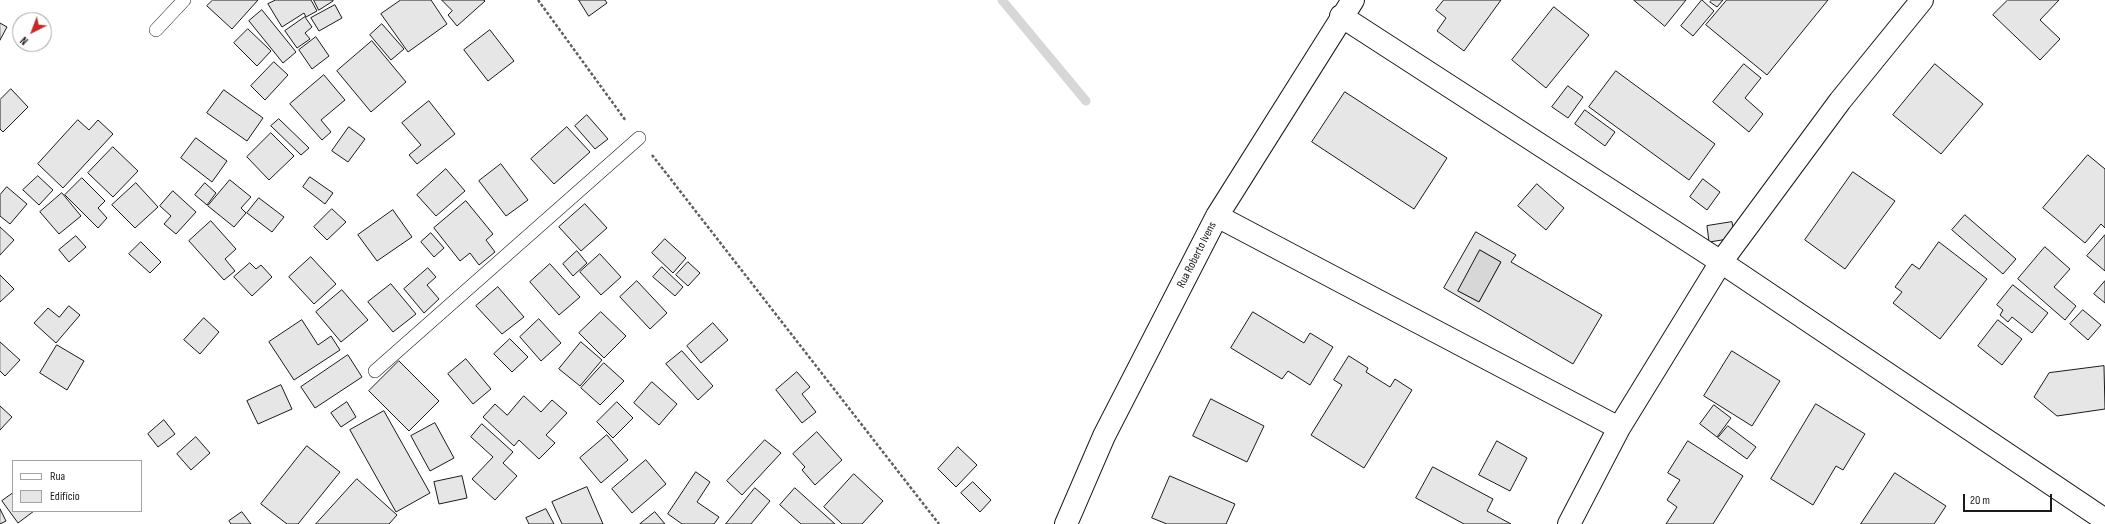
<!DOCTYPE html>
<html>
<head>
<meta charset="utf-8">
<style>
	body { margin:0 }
	#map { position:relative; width:2105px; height:524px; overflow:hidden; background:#fff; font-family:"Sofia Sans Condensed",sans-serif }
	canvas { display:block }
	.legend { position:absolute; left:12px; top:460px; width:130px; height:52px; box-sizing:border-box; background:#fff; border:1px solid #a3a3a3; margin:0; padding:5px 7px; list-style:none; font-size:12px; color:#1a1a1a }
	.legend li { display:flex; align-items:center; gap:8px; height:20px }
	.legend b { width:20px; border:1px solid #a3a3a3 }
	.north { position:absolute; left:12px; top:12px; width:40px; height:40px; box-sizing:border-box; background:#fff; border:1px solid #a3a3a3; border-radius:50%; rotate:222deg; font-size:11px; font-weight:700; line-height:16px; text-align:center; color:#1a1a1a }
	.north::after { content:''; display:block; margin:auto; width:14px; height:18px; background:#c62828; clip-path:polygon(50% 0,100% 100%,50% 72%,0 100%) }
	.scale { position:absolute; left:1963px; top:494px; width:89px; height:18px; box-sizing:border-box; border:2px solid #1a1a1a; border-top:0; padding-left:5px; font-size:12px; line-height:14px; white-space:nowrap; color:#1a1a1a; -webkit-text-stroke:3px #fff; paint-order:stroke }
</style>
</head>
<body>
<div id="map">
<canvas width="2105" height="524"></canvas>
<ul class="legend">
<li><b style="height:5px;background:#fff"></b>Rua</li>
<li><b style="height:11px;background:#e6e6e6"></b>Edifício</li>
</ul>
<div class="north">N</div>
<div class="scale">20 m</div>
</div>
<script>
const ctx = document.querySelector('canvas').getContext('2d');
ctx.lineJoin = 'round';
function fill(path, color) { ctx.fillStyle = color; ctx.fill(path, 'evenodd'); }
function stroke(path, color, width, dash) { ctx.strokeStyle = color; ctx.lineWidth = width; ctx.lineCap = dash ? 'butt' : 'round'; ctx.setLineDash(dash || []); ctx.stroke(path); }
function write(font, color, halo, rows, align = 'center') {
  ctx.font = font + ' "Sofia Sans Condensed",sans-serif'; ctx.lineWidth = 3; ctx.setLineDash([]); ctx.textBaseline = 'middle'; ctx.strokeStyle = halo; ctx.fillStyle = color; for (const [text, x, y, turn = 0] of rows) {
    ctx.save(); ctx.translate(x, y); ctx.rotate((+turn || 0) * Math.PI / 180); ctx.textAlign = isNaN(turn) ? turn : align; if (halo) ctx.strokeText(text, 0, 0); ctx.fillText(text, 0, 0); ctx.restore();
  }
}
const water = new Path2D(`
	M1480 250 1501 262 1479 302 1458 291Z`);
fill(water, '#d7d7d7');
stroke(water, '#6a6a6a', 1);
stroke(new Path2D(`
	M1002 0 1086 101`), '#d7d7d7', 9);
const building = new Path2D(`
	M213 0H258L232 29 207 6Z
	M276 0H311L317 11 306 17 304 13 282 27 268 4Z
	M314 0H333V1L319 10Z
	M401 0H431L447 24 408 52 381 14Z
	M442 0H484L485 1 457 26 448 15 452 11Z
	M579 0H605L607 3 589 16Z
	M1444 0H1501L1464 51 1437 31 1446 18 1436 10Z
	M1634 0H1686L1665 26Z
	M1702 0 1714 11 1693 36 1681 26Z
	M1712 0H1723L1717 7 1710 2Z
	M1727 0H1828L1767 75 1706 25Z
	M2008 0H2059L2040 20 2060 39 2040 60 1993 15Z
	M335 5 342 18 319 31 311 18Z
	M1554 7 1589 35 1546 88 1512 60Z
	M262 10 296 52 283 63 249 21Z
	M305 17 312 27 305 33 310 39 297 48 285 31Z
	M0 23 7 27 0 40Z
	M382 24 404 49 391 60 370 35Z
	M248 29 271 51 257 66 234 43Z
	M490 30 514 61 488 81 464 50Z
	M316 37 329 56 312 69 299 50Z
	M372 41 406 82 371 112 337 71Z
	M274 62 288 75 265 100 251 86Z
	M1744 64 1761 78 1745 98 1763 114 1749 132 1713 102Z
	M1935 64 1983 104 1941 154 1893 115Z
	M1616 71 1715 144 1689 180 1589 107Z
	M324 75 345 100 321 120 331 132 322 140 290 104Z
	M1568 86 1583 97 1568 118 1552 107Z
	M11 89 28 107 3 132 0 129V100Z
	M224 90 263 118 247 141 207 113Z
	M1345 92 1447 158 1414 209 1312 142Z
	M429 101 455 134 417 164 409 155 421 145 402 123Z
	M1585 110 1615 132 1605 146 1575 124Z
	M587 115 608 139 595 149 575 126Z
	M279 119 309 148 301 155 271 126Z
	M78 120 89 130 98 120 113 134 63 188 38 164Z
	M349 127 365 139 348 162 332 151Z
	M567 127 590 152 554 184 531 159Z
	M271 133 294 156 269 180 247 157Z
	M196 138 227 161 212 182 181 158Z
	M113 147 138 171 113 197 88 173Z
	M2088 155 2105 169V228L2101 224 2085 243 2043 208Z
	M501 164 528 200 506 216 479 181Z
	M446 169 465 191 436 216 417 195Z
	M1853 172 1895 201 1845 269 1805 240Z
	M38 176 53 190 39 205 23 190Z
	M310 177 333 193 325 204 303 187Z
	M82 178 105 201 98 208 107 218 98 228 65 195Z
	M1703 179 1720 192 1707 210 1690 197Z
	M230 180 251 197 241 208 246 213 234 227 208 206Z
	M136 183 158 207 135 228 112 205Z
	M205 183 216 193 207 205 195 195Z
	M1537 184 1564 208 1546 230 1518 206Z
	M7 187 27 204 10 224 0 216V195Z
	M173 191 196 212 176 234 164 224 171 216 160 206Z
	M62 193 81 216 59 234 40 212Z
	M259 198 284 217 272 232 247 213Z
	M466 201 493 234 486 240 495 252 479 265 470 253 460 261 434 228Z
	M585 204 607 228 581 251 559 227Z
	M332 209 346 222 327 240 314 227Z
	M393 210 412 237 377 261 358 235Z
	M1965 215 2016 259 2003 274 1952 230Z
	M211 221 236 249 225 259 235 271 224 280 189 241Z
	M1732 222 1735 238 1709 242 1707 226Z
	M0 227 14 240 0 255Z
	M1476 232 1516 255 1511 262 1602 315 1573 364 1444 288ZM1480 250 1501 262 1479 302 1458 291Z
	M431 233 444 248 434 257 421 242Z
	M2105 235V271L2087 256Z
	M76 236 86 247 69 262 59 250Z
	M665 239 686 258 673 273 652 253Z
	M141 242 161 262 150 273 129 254Z
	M1939 242 1987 279 1940 339 1893 303 1902 292 1895 287 1912 264 1919 269Z
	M2045 247 2070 269 2054 287 2076 306 2065 320 2018 279Z
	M577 251 587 263 573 276 563 264Z
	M600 254 621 277 601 295 580 272Z
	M311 257 336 284 314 304 289 277Z
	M688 262 700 273 688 286 676 275Z
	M250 263 256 269 261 265 272 277 252 296 234 277Z
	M550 264 580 297 559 315 530 282Z
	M662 267 683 287 675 296 653 277Z
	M428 268 436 277 427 285 439 299 424 313 404 289Z
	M0 275 14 289 0 302Z
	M637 281 667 313 650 329 620 297Z
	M2105 281V303L2094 294Z
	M391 284 416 314 393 332 368 302Z
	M2013 285 2048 313 2032 333 2012 317 2008 322 2000 315 2003 310 1997 305Z
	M498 287 524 317 502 334 476 306Z
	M342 290 368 320 341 342 316 312Z
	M69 306 80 315 56 343 34 323 48 308 59 317Z
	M2083 310 2101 325 2088 340 2070 324Z
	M601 312 626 336 604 358 579 333Z
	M1253 312 1304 343 1310 333 1333 347 1310 385 1288 371 1282 379 1231 348Z
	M204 318 219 332 200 354 184 340Z
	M539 319 561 343 541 361 520 337Z
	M302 320 318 345 331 336 340 350 294 380 269 342Z
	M1998 320 2022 339 2002 365 1978 346Z
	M713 323 728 340 701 363 687 346Z
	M510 339 528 357 512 372 494 354Z
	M0 342 20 360 5 376 0 371Z
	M581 342 602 360 580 386 559 369Z
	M57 345 84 361 67 390 40 373Z
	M682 351 713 386 698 400 666 364Z
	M1732 351 1780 381 1752 426 1704 396Z
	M348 355 362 377 315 408 301 387Z
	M1349 356 1368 368 1366 372 1390 387 1395 379 1412 390 1364 468 1311 435 1342 385 1334 380Z
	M466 359 491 389 473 404 448 374Z
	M399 361 439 401 409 431 369 391Z
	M604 363 624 381 600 405 581 388Z
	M2104 366 2105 409 2057 416 2034 397 2049 373Z
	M797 372 810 387 802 394 816 412 802 423 776 390Z
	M652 382 677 404 659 425 634 403Z
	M281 385 292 409 258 424 247 401Z
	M524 396 541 412 552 400 567 413 546 435 555 443 539 459 519 440 514 446 483 417 495 404 507 415Z
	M1211 399 1264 426 1247 462 1193 436Z
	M347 402 356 417 341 427 331 413Z
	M617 402 633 418 613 438 597 422Z
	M1816 404 1865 434 1843 470 1836 466 1813 505 1771 479Z
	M1714 405 1731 418 1717 437 1700 424Z
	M0 406 12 417 0 430Z
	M384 411 430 493 396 512 350 430Z
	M164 420 175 434 158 447 148 434Z
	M435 423 454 458 430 471 411 436Z
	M482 424 513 452 503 463 517 476 495 500 472 479 493 457 471 437Z
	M1728 426 1756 447 1747 459 1718 438Z
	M817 432 842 460 815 485 802 470 805 467 793 454Z
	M607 435 628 460 601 483 580 458Z
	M196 437 210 453 191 470 177 454Z
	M765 440 781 453 742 495 727 481Z
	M1497 441 1527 458 1510 491 1479 475Z
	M1688 441 1743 476 1713 524H1666L1677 507 1667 500 1680 480 1668 473Z
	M307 446 340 472 298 524H287L261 504Z
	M958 447 977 465 956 487 938 469Z
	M646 460 666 484 632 513 612 489Z
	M1433 467 1493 499 1487 511 1511 524H1464L1416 498Z
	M696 472 710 482 697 502 719 517 714 524H682L668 514Z
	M1895 473 1946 506 1934 524H1861Z
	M854 474 883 501 862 524H842L824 507Z
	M462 476 467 498 439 504 434 482Z
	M1170 476 1235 504 1226 524H1167L1152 518Z
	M357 479 397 515 389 524H316Z
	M973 482 991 500 980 512 961 493Z
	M587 487 603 524H562L552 502Z
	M755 488 770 501 751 524H726Z
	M795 488 835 524H801L780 505Z
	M13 493V511H34L18 523 2 501Z
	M0 509 6 521 0 524Z
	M546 509 554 524H529L526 518Z
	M242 512 251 524H231L229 521Z
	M655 512 665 524H640Z`);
fill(building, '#e6e6e6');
stroke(building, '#1a1a1a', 1);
const service = new Path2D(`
	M156 30 184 0
	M375 371 639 138`);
const minor = new Path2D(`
	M1341 16 1721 262 2105 520
	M1217 216 1619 428
	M1066 524 1104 436 1217 216 1353 0
	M1569 524 1619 428 1721 262 1840 101 1922 0`);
stroke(service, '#1a1a1a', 14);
stroke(minor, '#1a1a1a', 24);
stroke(new Path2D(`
	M538 0 626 121
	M652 155 939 524`), '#5f5f5f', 2.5, [3, 2]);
stroke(service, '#fff', 13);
stroke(minor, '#fff', 22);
write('12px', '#1a1a1a', '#fff', [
	["Rua Roberto Ivens",1197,255,-63]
]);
</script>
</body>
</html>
